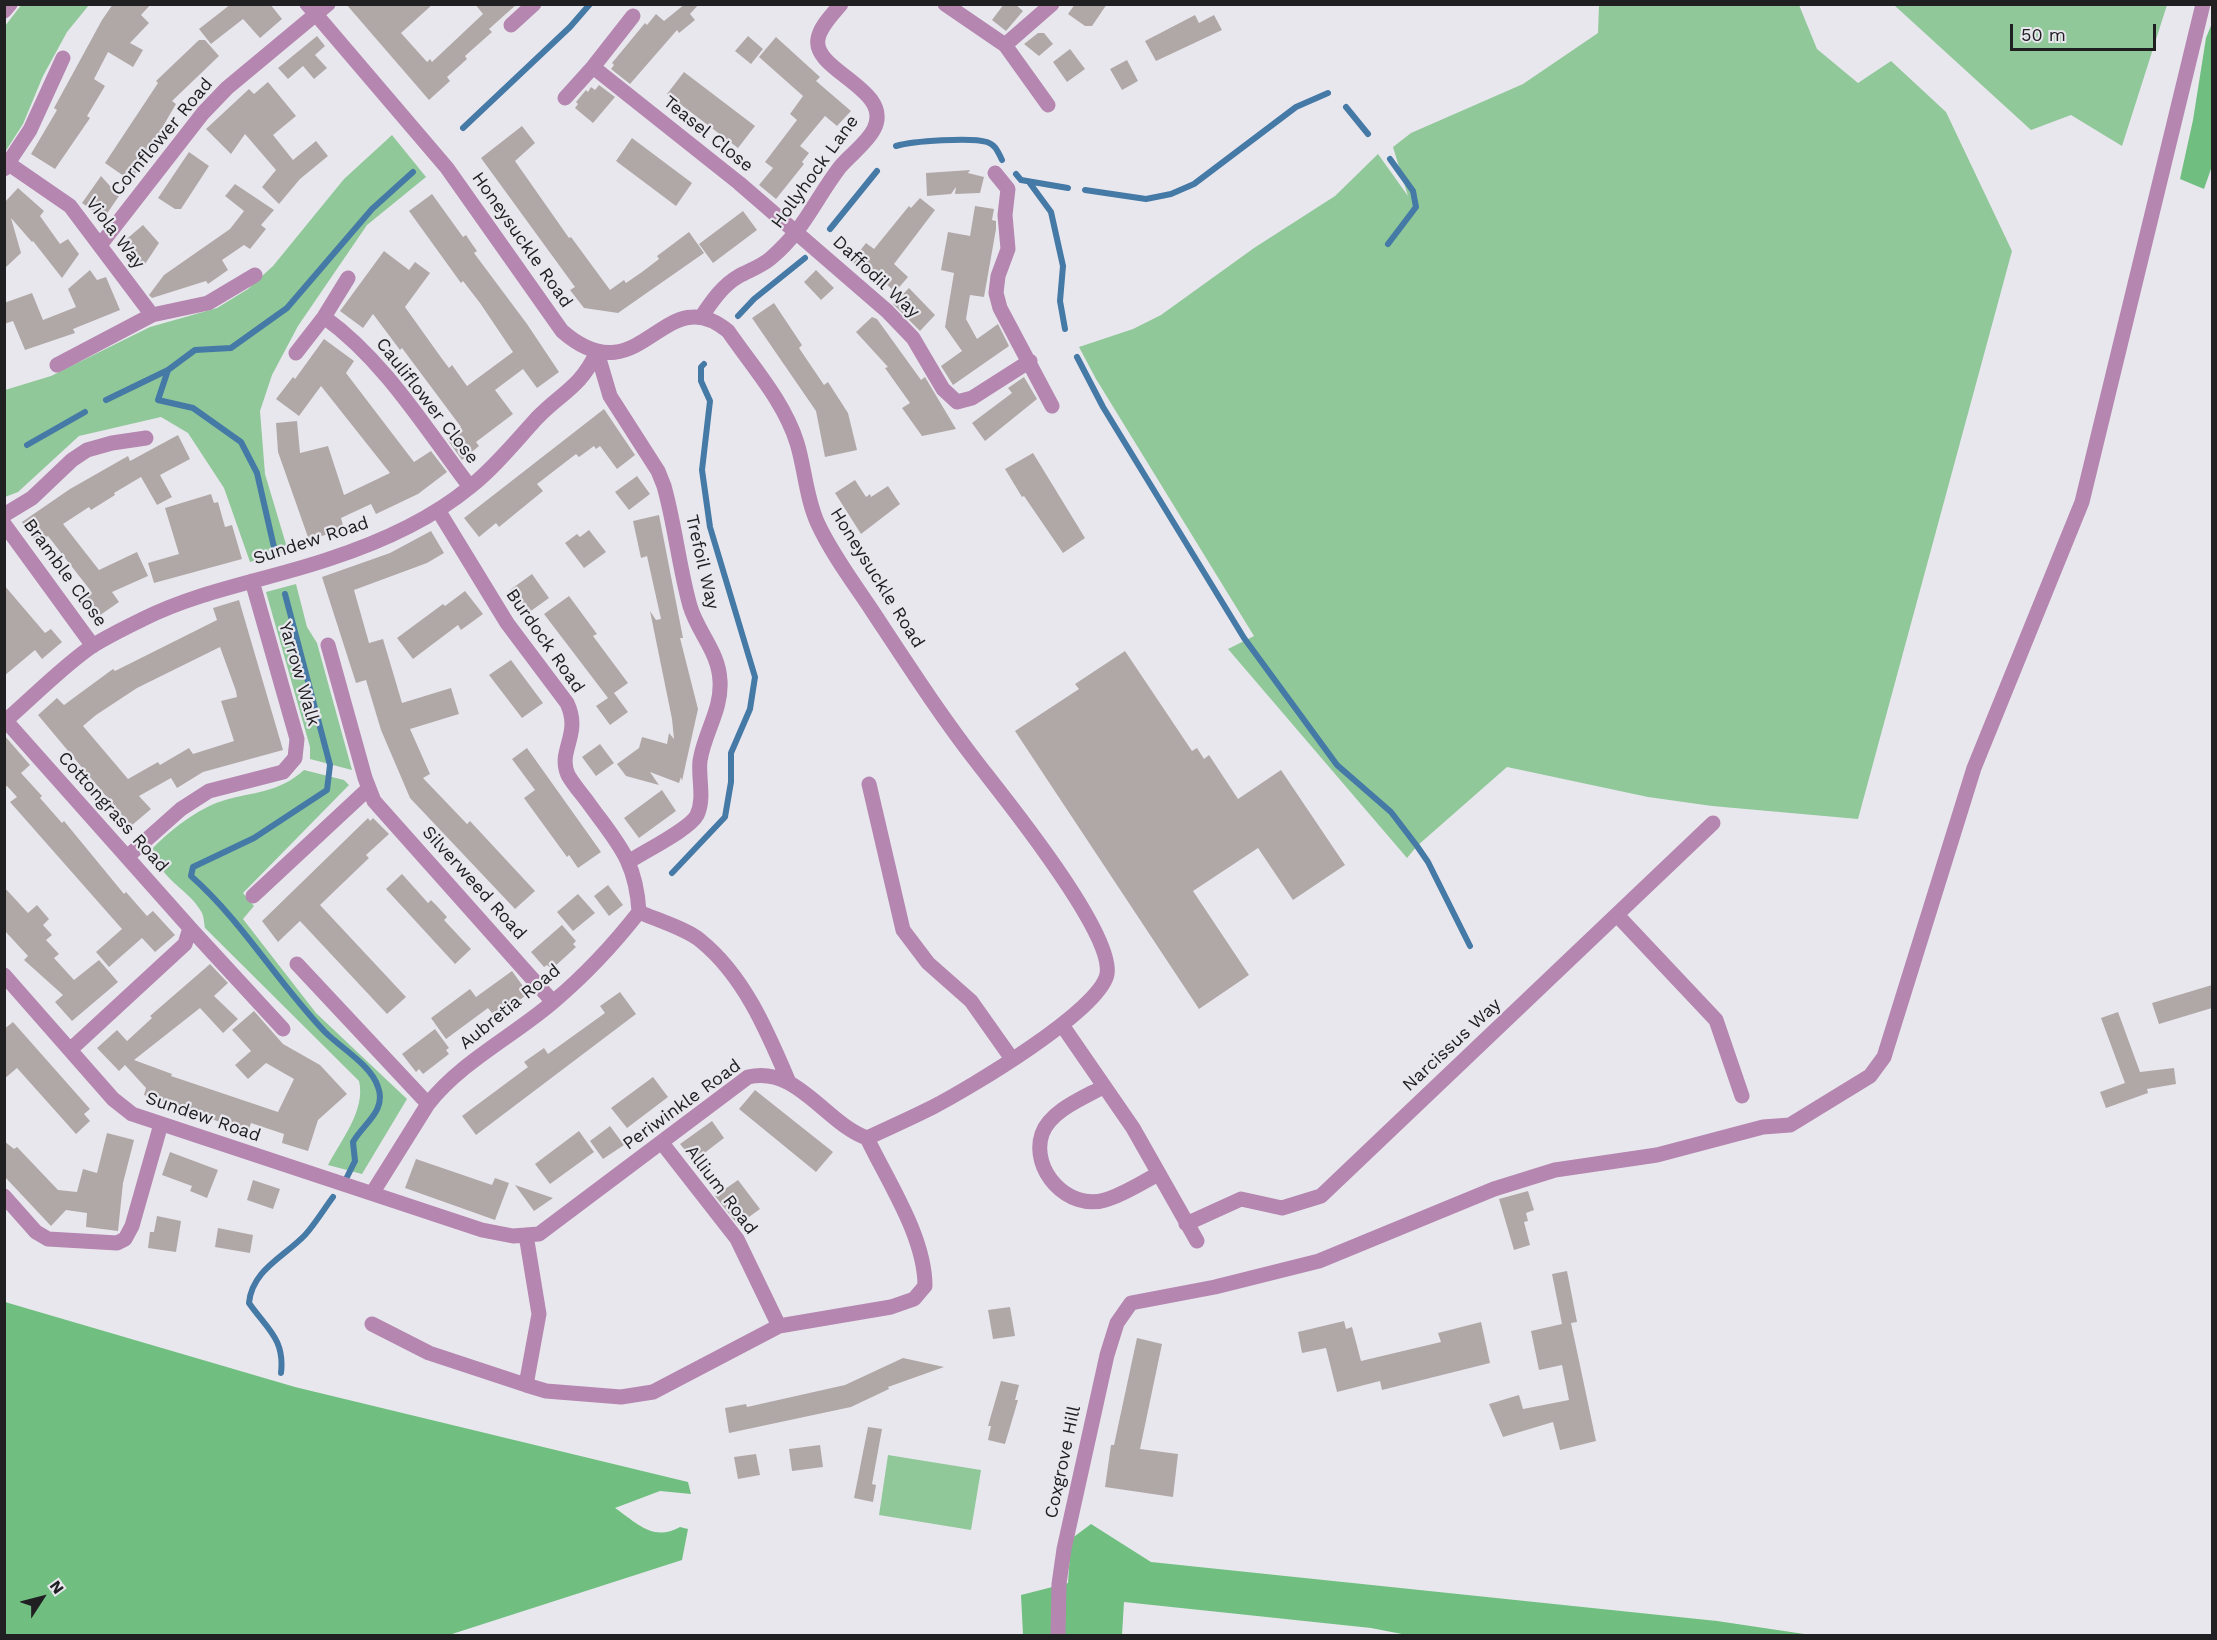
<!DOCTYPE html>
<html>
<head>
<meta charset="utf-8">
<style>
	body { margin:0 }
	#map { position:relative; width:2217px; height:1640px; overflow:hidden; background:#e9e7ee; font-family:"Work Sans",sans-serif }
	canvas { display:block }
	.frame { position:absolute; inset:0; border:6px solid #202022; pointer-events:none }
	.north { position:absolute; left:12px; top:1568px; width:60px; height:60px; -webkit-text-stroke:4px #e9e7ee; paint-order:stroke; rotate:54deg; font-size:16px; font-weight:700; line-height:24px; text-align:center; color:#202022 }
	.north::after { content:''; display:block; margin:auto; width:21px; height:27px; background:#202022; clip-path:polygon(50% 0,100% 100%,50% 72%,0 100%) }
	.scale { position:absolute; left:2010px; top:24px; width:146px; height:27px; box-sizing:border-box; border:3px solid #202022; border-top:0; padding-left:8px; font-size:18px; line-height:21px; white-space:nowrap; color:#202022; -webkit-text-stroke:4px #e9e7ee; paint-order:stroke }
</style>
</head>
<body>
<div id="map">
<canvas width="2217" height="1640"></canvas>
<div class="frame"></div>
<div class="north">N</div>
<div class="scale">50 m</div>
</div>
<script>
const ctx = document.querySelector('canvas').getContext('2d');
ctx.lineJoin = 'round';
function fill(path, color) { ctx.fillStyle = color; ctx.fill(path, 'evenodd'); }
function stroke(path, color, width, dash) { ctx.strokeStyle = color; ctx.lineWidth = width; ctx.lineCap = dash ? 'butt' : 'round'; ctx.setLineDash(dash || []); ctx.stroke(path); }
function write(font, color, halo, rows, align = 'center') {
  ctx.font = font + ' "Work Sans",sans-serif'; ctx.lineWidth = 4.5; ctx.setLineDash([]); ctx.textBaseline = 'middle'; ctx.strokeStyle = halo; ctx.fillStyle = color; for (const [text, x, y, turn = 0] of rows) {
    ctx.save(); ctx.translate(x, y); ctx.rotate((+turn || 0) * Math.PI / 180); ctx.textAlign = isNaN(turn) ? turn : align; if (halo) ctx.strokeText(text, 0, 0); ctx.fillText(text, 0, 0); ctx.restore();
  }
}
fill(new Path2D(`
	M22 4 89 5 67 32 43 76 23 124 5 152V26Z
	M1599 5H1799L1817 49 1858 83 1891 61 1946 112 2012 251 1858 819 1712 806 1648 797 1507 767 1417 846 1407 858 1228 649 1254 636 1096 379 1079 347 1133 329 1161 315 1254 248 1335 196 1378 154 1408 196 1393 147 1411 133 1523 84 1598 33Z
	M1894 5H2167L2122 146 2071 115 2031 130Z
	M392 135 426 177 367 225 298 326 272 375 260 411 265 474 288 551 250 562 224 488 188 433 161 417 79 436 18 492 5 497V390L51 376 150 327 217 308 248 289 273 266 344 179Z
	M296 584 307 627 317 643 352 770 310 759V747L266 592Z
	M304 770 344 780 349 785 243 893 254 906 243 919 316 1013 407 1099 362 1174 328 1165C341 1140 366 1110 359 1081L205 928C204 924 204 917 202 913 190 889 158 880 153 848 169 831 199 808 222 801 254 791 277 794 304 770Z
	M888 1455 981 1470 971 1530 879 1515Z`), '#90c89a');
fill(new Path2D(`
	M2212 23V166L2204 189 2180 179 2193 120 2206 38Z
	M5 1302 295 1387 688 1482 691 1494 660 1491 615 1508C637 1523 653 1542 680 1527L688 1529 682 1560 449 1635H5Z
	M1091 1524 1151 1562 1717 1621 1811 1635H1407L1371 1628 1124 1602 1122 1635H1023L1021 1595 1068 1583 1071 1539Z`), '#70bf80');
stroke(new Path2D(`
	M1346 107 1368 134
	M463 128 570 27 590 4
	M896 146C913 141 971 137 987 142 996 145 998 152 1002 160
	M1016 174 1021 180 1068 188
	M1029 182 1051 212 1063 266 1060 301 1065 329
	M1085 190 1146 199 1171 194 1194 184 1296 107 1328 93
	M830 229 877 171
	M1388 244 1416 207 1413 191 1390 159
	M738 316 754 299 805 258
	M1077 357 1103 407 1244 638 1337 765 1391 812 1417 846 1428 862 1470 946
	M106 400 168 370
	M27 445 85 412
	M276 556 257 473 241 442 193 408 158 400 168 370 195 350 231 348 287 308 372 209 413 172
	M285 594 330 765 327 790 254 838 193 867 191 876C243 922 277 982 325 1032 341 1048 371 1065 378 1087 387 1111 363 1124 353 1142L355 1161 347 1177
	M672 873 725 817 731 782V753L750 709 755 677 710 527 702 470 710 401 701 381V367L704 364
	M281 1373C285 1339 267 1329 249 1303 252 1270 284 1257 305 1235 315 1224 324 1209 333 1197`), '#4579a6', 6);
fill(new Path2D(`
	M113 4H151L141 15 149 23 130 43 143 50 133 67 108 52 94 79 105 86 87 116 90 118 55 169 31 154 57 110 54 108 102 20Z
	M231 4H270L282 19 260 38 243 19 211 44 199 29Z
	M346 4H433L401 33 427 62 430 59 432 62 483 14 475 4H517L489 29 492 32 465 56 467 59 447 77 450 81 429 100Z
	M685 4H699L690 14 695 20 679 33 677 30 630 84 611 69 614 65 612 63 645 23 647 25 656 14 664 21Z
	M1004 4H1015L1023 11 1006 31 992 20Z
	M1075 4H1107L1092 26H1085L1068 14Z
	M1195 15 1199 23 1214 15 1222 30 1156 61 1145 41Z
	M1038 33H1044L1053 44 1039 56 1024 44Z
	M317 36 325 46 315 55 327 68 314 79 303 66 288 79 278 68Z
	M748 36 763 49 751 64 735 51Z
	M776 37 820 77 816 81 851 111 837 126 825 116 800 146 809 153 802 162 804 164 776 199 759 185 773 168 765 162 797 120 790 114 803 96 759 57Z
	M199 40H205L219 56 172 101 176 104 131 181 105 163 158 83 156 81Z
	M1070 49 1085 69 1067 82 1053 62Z
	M1127 60 1138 81 1122 90 1110 69Z
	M684 72 755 126 738 148 667 94Z
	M268 82 296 116 273 135 293 160 316 141 328 156 300 179 279 204 262 187 276 170 245 134 231 154 206 129 249 89 254 94Z
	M599 85 615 97 593 123 575 108 578 104 576 102 586 90 588 92 591 87 595 90Z
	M522 126 535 143 515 161 569 238 571 237 610 290 624 280 626 283 642 272 659 259 657 256 689 232 704 253 618 313 584 308 570 290 575 287 481 158Z
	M632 138 692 183 676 206 616 161Z
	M189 152 209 166 181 209H175L158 198Z
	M970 170 968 173 984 177 980 193 955 194 956 187 951 194 927 196 926 173Z
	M101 176 119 196 104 218 82 203Z
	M235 184 274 210 261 225 266 229 250 249 244 245 222 260 228 270 208 284 206 281 152 298 149 295 164 275 230 229 244 211 225 196Z
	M18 188 44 211 40 216 60 244 68 239 79 254 62 278 33 241 32 242 11 218 21 253 4 269V203Z
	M432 194 463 237 466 235 472 244 477 251 474 253 527 324 559 372 537 388 523 369 495 390 513 414 476 442 479 446 462 460 447 439 461 427 402 348 400 350 373 314 363 328 340 311 384 251 409 270 415 262 430 273 405 307 440 356 449 368 452 365 467 386 513 352 480 303 463 281 461 283 409 211Z
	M920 198 935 210 894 264 908 277 895 292 871 270 866 276 852 261 866 243 874 249 909 206 911 208Z
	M975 206 994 209 992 220 996 221V229L984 297 970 295 966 319 977 339 998 324 1009 346 953 385 941 366 962 351 945 327 954 273 941 270 948 232 970 236Z
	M743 211 757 230 713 263 699 244Z
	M143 225 159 243 143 267 122 243Z
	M90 270 97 280 106 277 120 310 73 329 75 333 25 350 13 321 4 324V303L32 293 43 320 76 307 68 289Z
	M816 270 834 288 821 300 804 282Z
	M909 288 935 315 920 331 893 304Z
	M774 303 802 345 799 348 824 385 828 382 848 413 857 450 825 457 816 411 752 318Z
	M872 317 877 319 921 380 925 377 956 429 922 436 902 408 910 403 885 368 888 367 856 332Z
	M324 339 354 361 346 373 414 462 431 451 447 472 418 494 376 514 371 504 341 518 344 529 309 540 278 452 276 423 297 421 300 453 328 446 344 495 390 473 321 386 299 416 276 399 293 377 295 379Z
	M1024 377 1037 399 985 441 972 423 1012 393 1008 388Z
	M604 409 635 455 617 469 600 446 596 449 594 446 579 457 576 454 537 484 543 491 499 527 496 523 479 537 464 518Z
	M178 435 190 459 160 475 172 497 157 505 141 477 114 493 115 495 91 510 89 507 63 524 99 570 137 552 148 576 112 592 119 602 93 620 78 598 90 590 48 536 37 543 22 522 70 489 128 456 130 461Z
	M1033 453 1085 538 1063 553 1024 496 1022 497 1005 469Z
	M637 476 650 494 629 510 615 492Z
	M855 480 866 497 870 494 871 497 888 486 900 504 861 534 835 493Z
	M211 494 214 503 218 502 225 527 232 525 242 559 154 583 148 563 179 554 165 508Z
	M659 515 683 638H680L698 709 682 781 681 777 679 783 650 772 659 785 626 776 617 764 639 748 642 737 667 744 669 733 674 739 672 719 650 611 656 620 661 619 647 556 641 558 633 521Z
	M589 530 606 552 584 568 565 543 577 534 580 537Z
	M431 531 444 553 427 563 354 590 369 643 383 639 402 703 451 688 459 714 410 729 430 774 423 778 467 824 470 821 535 891 515 909 410 798 381 730 366 680 356 683 322 577 390 553Z
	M532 574 549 598 528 613 510 590Z
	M4 585 45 633 51 629 62 642 42 659 35 650 4 676Z
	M465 591 483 614 461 630 458 625 413 659 397 638 443 604 445 606Z
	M569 596 597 634 593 636 628 683 614 693 628 712 610 725 596 706 608 698 544 614Z
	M239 600 283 750 203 772 177 788 171 778 139 796 151 809 131 826 38 715 57 698 64 705 113 669 115 671 217 620 213 608ZM220 647 236 691 237 697 221 701 234 741 193 754 189 748 160 765 158 762 128 779 83 726 96 715 137 688Z
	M1125 651 1192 751 1197 748 1204 759 1209 755 1238 799 1281 770 1345 865 1293 900 1258 848 1193 891 1249 975 1199 1009 1015 731 1079 689 1075 684Z
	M511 660 543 703 522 718 489 675Z
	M4 735 30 765 21 773 42 796 40 798 62 823 64 821 124 894 126 892 147 916 153 911 175 935 155 952 142 938 109 967 96 952 122 929 10 802 17 797 7 786 4 788Z
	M600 744 614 763 596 776 582 757Z
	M527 748 601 852 578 868 569 855 567 857 524 798 535 790 512 759Z
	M662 790 676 811 639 838 624 818Z
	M368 818 370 821 373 818 389 834 366 855 369 858 320 905 406 997 387 1014 300 921 278 942 262 921Z
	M402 874 428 903 431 900 436 905 447 917 444 920 471 949 455 964 386 889Z
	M608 885 623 905 609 916 594 896Z
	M4 887 28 913 37 905 49 919 43 925 52 935 46 940 59 954 54 958 74 980 99 960 118 982 72 1021 55 1002 63 995 24 960 28 956 4 930Z
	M578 894 595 913 573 931 557 912Z
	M562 925 576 941 573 944 576 947 552 969 547 965 544 967 531 952Z
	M210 964 228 983 214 996 238 1019 223 1033 200 1008 134 1060 172 1074 171 1076 278 1112 294 1079 266 1063 248 1079 235 1065 251 1051 232 1030 254 1011 283 1044 320 1065 347 1094 318 1120 308 1151 282 1143 284 1134 251 1123 248 1132 144 1095 146 1088 125 1065 119 1071 97 1048 117 1030 127 1041 152 1018 150 1016Z
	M512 971 525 989 522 992 525 996 499 1015 495 1011 492 1013 488 1008 446 1039 431 1018 470 989 476 997Z
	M2212 985V1008L2159 1024 2152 1003Z
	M620 992 636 1014 476 1135 462 1116 528 1067 524 1062 544 1048 548 1054 605 1013 600 1006Z
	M2118 1012 2140 1072 2174 1068 2176 1084 2147 1089 2148 1093 2106 1108 2100 1092 2125 1083 2101 1018Z
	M13 1022 90 1109 84 1114 90 1121 76 1134 17 1068 4 1079V1029Z
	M435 1029 449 1048 446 1050 449 1054 423 1074 419 1069 416 1072 402 1054Z
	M653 1077 668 1097 627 1128 611 1108Z
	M755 1090 833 1152 816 1172 739 1109Z
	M712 1121 724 1138 694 1161 680 1144Z
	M610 1126 624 1145 603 1159 590 1141Z
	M579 1131 594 1152 550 1184 535 1164Z
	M107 1133 134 1140 123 1183 118 1231 86 1227 87 1213 66 1210 51 1226 4 1176V1141L14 1149 17 1147 58 1190 77 1192 83 1169 97 1173Z
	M170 1152 218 1170 207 1198 190 1191 192 1186 162 1175Z
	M416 1159 492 1185 495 1178 509 1183 495 1220 405 1188Z
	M253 1180 280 1189 273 1209 247 1200Z
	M738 1180 760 1209 738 1225 715 1196Z
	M515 1185 553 1198 534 1211Z
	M1528 1191 1534 1210 1526 1213 1528 1221 1524 1222 1530 1245 1514 1250 1499 1199Z
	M157 1216 181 1221 176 1252 148 1248 150 1232H154Z
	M218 1228 253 1235 250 1253 215 1247Z
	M1567 1271 1577 1322 1571 1323 1596 1441 1560 1450 1553 1422 1503 1437 1489 1404 1519 1395 1523 1409 1569 1400 1562 1365 1539 1370 1531 1331 1562 1324 1552 1274Z
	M1010 1307 1015 1336 993 1339 988 1310Z
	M1344 1321 1346 1329 1352 1327 1361 1361 1441 1342 1438 1333 1481 1322 1490 1363 1382 1390 1380 1381 1337 1392 1326 1348 1302 1353 1298 1332Z
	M1137 1338 1162 1344 1140 1449 1178 1454 1173 1497 1105 1487 1111 1445H1114Z
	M903 1358 944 1367 888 1387 889 1389 851 1407 729 1433 725 1408 746 1404 747 1407 845 1385Z
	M1001 1381 1019 1385 1015 1400H1018L1005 1444 988 1440 991 1426H988Z
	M868 1427 882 1429 872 1484 876 1485 873 1502 854 1498Z
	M820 1445 823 1467 792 1471 789 1449Z
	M756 1454 760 1475 738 1479 734 1457Z`), '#b0a8a7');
stroke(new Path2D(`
	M945 4 1005 45 1048 105
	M4 11 10 4
	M511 25 534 4
	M1005 45 1052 4
	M593 67 739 183 887 311 913 338 943 389 957 402 972 398 1030 361
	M565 98 593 67 633 16
	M9 164 70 206 152 315
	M4 169 30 130 63 58
	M995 173 1008 189 1005 215 1008 249 998 276 996 293 1000 308 1052 406
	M101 244 203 113 227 88 328 4
	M702 316C712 301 723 285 739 276 750 270 762 266 771 258 805 229 814 201 840 167 850 155 867 143 874 129 894 89 812 71 818 39 820 26 833 14 841 4
	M324 317C385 361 425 428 470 487
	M597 352 610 396 658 471 664 486C675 525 679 567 690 606 698 633 719 652 720 681 722 710 704 733 700 761 698 778 705 798 697 815 690 829 645 851 630 861
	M296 353 324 317 348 278
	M57 365 152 315 208 303 255 275
	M438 510 507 623 567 703C582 735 557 750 568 775 573 784 581 793 587 801 617 843 636 859 639 912
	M4 515 32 498 72 460 87 450 112 443 146 438
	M4 524 93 646
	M328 645 365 778 374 801 553 1002
	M6 721 190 928 185 944 70 1050
	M4 722C31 699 66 663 94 645 110 635 127 627 143 619 201 590 267 580 329 559 378 543 430 520 470 487 495 467 515 442 537 418 562 392 580 388 597 352
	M869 784 903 930 928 963 971 1001 1012 1059
	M127 857 181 809 209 791 283 772 295 758 297 739 252 581
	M253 896 368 789
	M639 912C657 920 687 929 701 941 744 976 767 1031 788 1080
	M1617 915 1716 1020 1742 1096
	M190 928 283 1029
	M297 964 428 1104C461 1062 512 1037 553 1002 584 976 614 944 639 912
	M4 975 113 1099 132 1114 482 1230 513 1236 539 1234 748 1077C797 1065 825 1123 867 1138 889 1128 911 1118 933 1107 968 1089 1101 1010 1107 974 1114 933 1007 801 979 765 940 715 906 662 871 609 853 582 832 554 818 524 806 498 805 469 797 443 784 401 752 366 728 331 663 277 641 400 562 331L447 168 307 4
	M1062 1025 1133 1128 1197 1241
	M1103 1087C1083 1098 1050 1111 1042 1134 1030 1170 1068 1211 1105 1200 1123 1195 1141 1183 1158 1174
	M662 1143 737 1239 779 1326
	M373 1192 428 1104
	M4 1196 36 1232 48 1239 117 1243 125 1239 132 1226 161 1124
	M1186 1224 1241 1199 1282 1208 1321 1196 1713 823
	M372 1324 429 1353 526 1385 546 1391 621 1397 653 1392 779 1326 891 1307 914 1299 925 1286C925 1237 888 1182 867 1138
	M526 1385 539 1314 526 1235
	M1058 1636 1059 1584 1064 1549 1107 1355 1117 1323 1131 1303 1215 1287 1319 1261 1494 1189 1555 1170 1657 1155 1763 1127 1790 1125 1870 1076 1884 1057 1974 768 2082 502 2203 4`), '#b486b0', 15);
write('18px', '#202022', '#e9e7ee', [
	["Teasel Close",708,134,39],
	["Cornflower Road",162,137,-50],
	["Hollyhock Lane",815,172,-54],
	["Viola Way",115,233,53],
	["Honeysuckle Road",522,240,55],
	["Daffodil Way",876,277,43],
	["Cauliflower Close",427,401,52],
	["Sundew Road",311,541,-18],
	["Trefoil Way",702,562,77],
	["Bramble Close",65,573,54],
	["Honeysuckle Road",877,578,58],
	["Burdock Road",545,641,55],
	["Yarrow Walk",299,674,74],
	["Cottongrass Road",113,812,48],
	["Silverweed Road",474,883,48],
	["Aubretia Road",510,1007,-39],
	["Narcissus Way",1452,1045,-43],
	["Periwinkle Road",682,1105,-36],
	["Sundew Road",203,1117,19],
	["Allium Road",721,1190,53],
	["Coxgrove Hill",1063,1462,-78]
]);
</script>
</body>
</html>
